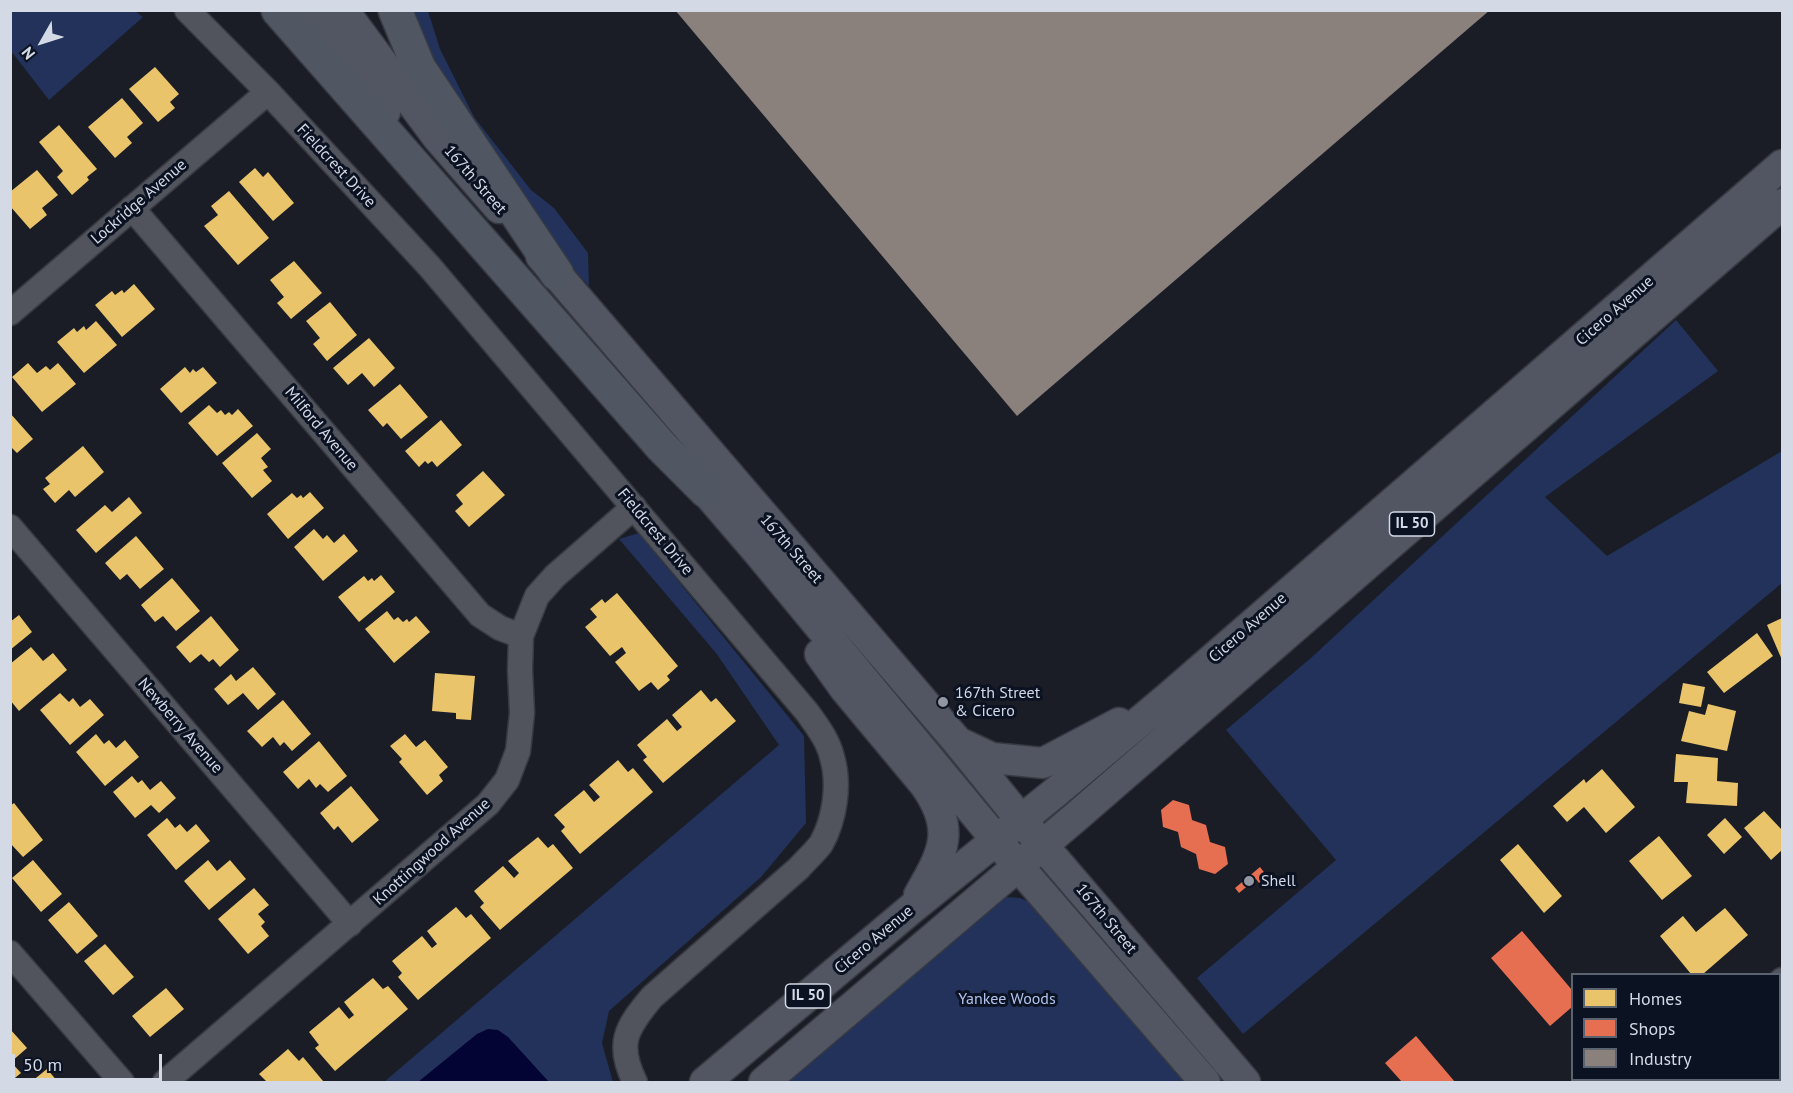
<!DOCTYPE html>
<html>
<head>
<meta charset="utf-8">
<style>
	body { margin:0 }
	#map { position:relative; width:1793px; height:1093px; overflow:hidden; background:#1a1d26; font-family:"PT Sans",sans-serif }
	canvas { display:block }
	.frame { position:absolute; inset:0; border:12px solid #d3d9e5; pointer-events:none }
	.legend { position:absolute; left:1571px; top:973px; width:210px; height:108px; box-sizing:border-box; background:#0b1222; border:2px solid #5b6270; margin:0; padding:8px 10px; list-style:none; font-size:18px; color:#d3d9e5 }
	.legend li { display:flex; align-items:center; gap:12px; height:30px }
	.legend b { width:30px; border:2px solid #5b6270 }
	.north { position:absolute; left:12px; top:12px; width:60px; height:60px; -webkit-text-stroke:4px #0b1222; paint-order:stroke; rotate:231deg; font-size:16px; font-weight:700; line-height:24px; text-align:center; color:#d3d9e5 }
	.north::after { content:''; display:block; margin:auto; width:21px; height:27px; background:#d3d9e5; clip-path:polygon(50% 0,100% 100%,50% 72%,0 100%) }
	.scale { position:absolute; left:12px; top:1054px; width:150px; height:27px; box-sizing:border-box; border:3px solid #d3d9e5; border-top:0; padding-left:8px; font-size:18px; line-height:21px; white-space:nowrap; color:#d3d9e5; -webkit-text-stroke:4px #0b1222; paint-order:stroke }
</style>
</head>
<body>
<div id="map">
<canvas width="1793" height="1093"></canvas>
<div class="frame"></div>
<ul class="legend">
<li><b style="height:16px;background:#e9c46a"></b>Homes</li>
<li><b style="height:16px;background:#e76f51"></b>Shops</li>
<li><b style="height:16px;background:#8a817c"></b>Industry</li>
</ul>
<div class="north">N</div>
<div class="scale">50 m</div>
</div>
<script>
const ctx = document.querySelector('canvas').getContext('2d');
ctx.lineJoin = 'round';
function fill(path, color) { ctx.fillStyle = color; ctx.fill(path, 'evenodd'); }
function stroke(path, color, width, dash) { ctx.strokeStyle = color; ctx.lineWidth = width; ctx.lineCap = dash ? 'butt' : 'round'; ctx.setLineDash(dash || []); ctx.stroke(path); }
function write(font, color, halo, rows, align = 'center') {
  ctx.font = font + ' "PT Sans",sans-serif'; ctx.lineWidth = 6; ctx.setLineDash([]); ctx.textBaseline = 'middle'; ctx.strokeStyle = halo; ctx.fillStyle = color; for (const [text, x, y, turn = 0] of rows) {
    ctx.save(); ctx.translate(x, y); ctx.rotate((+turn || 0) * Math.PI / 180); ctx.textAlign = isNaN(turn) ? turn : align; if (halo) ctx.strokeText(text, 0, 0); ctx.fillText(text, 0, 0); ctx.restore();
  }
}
fill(new Path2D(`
	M10 11H135L143 17 49 100 11 51Z
	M407 11H428L440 49 474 117 531 190 554 208 588 253 589 286 556 250 447 99Z
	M1676 320 1718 371 1545 497 1607 556 1782 451V583L1243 1034 1197 978 1336 860 1226 730 1312 657Z
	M639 533 804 736 806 823 761 877 609 1011 602 1043 613 1082H384L779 745 716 653 619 539Z
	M1005 897 1020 898 1034 904 1189 1082H782L988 903Z`), '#22325a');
fill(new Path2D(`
	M488 1029 498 1030 508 1037 549 1082H418L477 1034Z`), '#030434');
fill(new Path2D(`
	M155 67 179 94 170 102 175 108 158 122 129 89Z
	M122 98 143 123 127 137 132 143 115 158 88 127Z
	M59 125 97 169 87 177 89 180 72 195 57 177 63 171 39 142Z
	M255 168 263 177 268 172 294 203 273 221 239 182Z
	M37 170 58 195 42 208 47 215 30 229 10 206V192Z
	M229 191 269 238 238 265 204 226 218 215 211 206Z
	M294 261 322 293 291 319 277 303 284 297 270 280Z
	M134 284 155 309 122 337 95 305 112 291 115 295 122 290 124 293Z
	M330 302 357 335 327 361 313 344 320 338 306 321Z
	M96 321 117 345 84 373 57 342 74 328 77 332 84 326 86 330Z
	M369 338 395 368 374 387 362 373 348 385 333 368Z
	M28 363 37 373 46 366 50 370 58 363 76 384 42 412 12 377Z
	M185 367 190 373 193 369 196 372 203 367 217 383 181 413 160 389Z
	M400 384 428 417 401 439 387 423 383 427 368 410Z
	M209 405 217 413 221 410 225 415 229 412 232 415 238 409 253 426 217 456 188 423Z
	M10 413 33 439 17 453 10 446Z
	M441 420 462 445 437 467 432 461 428 464 425 461 419 467 405 451Z
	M257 433 271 449 261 458 268 467 263 470 272 481 252 498 222 463Z
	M83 446 104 472 75 497 69 490 55 503 43 489 50 484 45 478Z
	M483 471 505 495 469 527 455 511 463 504 456 495Z
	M310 492 324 508 288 539 267 514 292 493 297 498 301 495 303 498Z
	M129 497 142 513 96 553 76 530 105 505 112 512Z
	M314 529 323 539 327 535 334 543 344 534 358 551 323 581 294 547Z
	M136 536 164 569 140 589 127 574 120 580 105 563Z
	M381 575 395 592 359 622 338 597 364 576 368 581 372 578 374 581Z
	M172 578 200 611 176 631 163 616 155 622 141 605Z
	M617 593 678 666 667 676 670 680 658 690 651 682 639 691 615 662 626 653 622 647 610 656 585 627 597 617 590 609 602 599 605 603Z
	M387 611 394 620 398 617 403 622 407 619 409 622 416 616 430 632 394 663 365 629Z
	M19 615 32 632 10 650V622Z
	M211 616 239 650 220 667 213 659 209 662 201 654 190 663 176 647Z
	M1782 618V660L1767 625Z
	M1757 633 1773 656 1724 693 1707 672Z
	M31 647 43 661 53 653 67 670 19 711 10 700V664Z
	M253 667 276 694 258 710 243 693 228 705 214 689 231 674 236 681Z
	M435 673 475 676 471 720 456 719V713L432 711Z
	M1683 683 1705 687 1701 707 1679 703Z
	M701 690 711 702 716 698 736 721 663 783 643 760 647 757 637 745 667 719 677 731 682 727 672 715Z
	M60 693 69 702 73 698 80 707 90 699 104 715 70 745 40 710Z
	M283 700 311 734 292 751 284 742 280 746 273 737 262 747 247 731Z
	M1708 704 1736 711 1727 751 1681 741 1689 711 1705 715Z
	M96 734 104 744 109 740 116 748 125 740 139 757 105 786 76 752Z
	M405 734 416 747 425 740 448 767 439 775 443 781 427 795 399 762 402 759 390 746Z
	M319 741 347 776 328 792 320 784 316 788 309 779 298 789 283 772Z
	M1676 754 1718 758 1717 781 1738 783 1737 806 1686 803 1688 782H1674Z
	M618 760 628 772 633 768 653 792 580 854 561 831 565 827 554 815 584 790 594 802 600 797 589 785Z
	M1602 769 1635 807 1606 833 1584 807 1567 822 1553 806 1584 779 1586 783Z
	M132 776 138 783 142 780 150 790 161 781 176 798 159 813 151 805 135 818 113 792Z
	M351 786 379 820 352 843 338 826 334 830 320 813Z
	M14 803 43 840 23 857 10 843V806Z
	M1764 811 1782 830V850L1771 860 1744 828Z
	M167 818 175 828 180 824 187 832 196 824 210 841 176 870 147 835Z
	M1725 818 1742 837 1724 854 1707 835Z
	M1659 836 1692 876 1662 900 1629 861Z
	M538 837 548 848 553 844 573 868 500 930 480 907 484 903 474 891 503 866 514 878 519 873 508 861Z
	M1518 844 1562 896 1544 913 1500 860Z
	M33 860 62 894 41 912 12 878Z
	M208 860 217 871 230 860 246 879 209 910 184 881Z
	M254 888 269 905 258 914 265 922 261 926 269 936 248 954 218 919Z
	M69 902 98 936 77 954 48 920Z
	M456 907 466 918 471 914 491 938 418 1000 398 977 402 973 392 961 422 936 432 948 437 944 427 931Z
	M1725 908 1748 935 1703 974H1691L1660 936 1683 916 1696 932Z
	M105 944 134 977 113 995 84 961Z
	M373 978 383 989 388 986 408 1009 335 1071 315 1048 319 1045 309 1032 339 1007 349 1019 354 1015 344 1002Z
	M166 988 184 1009 150 1037 132 1016Z
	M10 1029 27 1048 11 1062 21 1073 10 1082Z
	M288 1049 299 1061 303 1057 323 1081 321 1082H267L259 1074Z
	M1782 1054V1082H1776L1774 1080H1780V1057Z
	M47 1069 58 1082H31Z`), '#e9c46a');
fill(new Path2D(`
	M1173 800 1189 805 1192 820 1206 825 1210 842 1225 847 1228 864 1215 874 1199 869 1196 854 1181 847 1178 832 1163 827 1161 810Z
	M1260 867 1267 876 1259 883 1256 879 1239 893 1235 888Z
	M1522 931 1572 990V1007L1550 1026 1491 958Z
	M1416 1036 1455 1082H1402L1385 1063Z`), '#e76f51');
fill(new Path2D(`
	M675 10H1490L1017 416Z`), '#8a817c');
const minor = new Path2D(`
	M187 10 268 92 429 266 807 712C817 726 828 740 832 757 840 784 835 819 821 844 815 852 806 860 799 868L652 997C626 1028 616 1044 635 1082
	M132 208 480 615 500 628 521 636
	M10 313 268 92
	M10 527 350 924
	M10 953 122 1082
	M1780 982 1782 980
	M165 1082 488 804 507 780 518 751 522 713 520 670 521 636 537 596 555 576 634 507
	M1664 1082 1667 1080`);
const major = new Path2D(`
	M310 10 385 112
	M343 10 438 138 499 208
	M541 256 957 741 1021 820 1245 1082
	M691 474 758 552 1018 866 1205 1082
	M820 654 845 689 925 785C956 829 944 852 919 895
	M962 744 992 758 1043 763 1119 723
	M705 1082 911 909 1057 791 1170 696 1782 165
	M764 1082 1077 816 1782 204`);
const highway = new Path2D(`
	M278 10 662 447 706 491
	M395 10 419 68 557 274`);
stroke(minor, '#373a42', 27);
stroke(major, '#373a42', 33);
stroke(highway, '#373a42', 36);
stroke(minor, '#51545c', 24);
stroke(major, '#515662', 30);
stroke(highway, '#515663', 33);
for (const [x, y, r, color] of [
	[943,702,6,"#9297a2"],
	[1249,881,6,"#9297a2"]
]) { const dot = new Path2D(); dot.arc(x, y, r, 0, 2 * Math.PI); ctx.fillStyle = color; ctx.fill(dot); stroke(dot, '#0b1222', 2); }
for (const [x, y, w] of [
	[1412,524,45],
	[808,996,45]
]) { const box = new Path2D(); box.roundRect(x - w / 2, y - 12, w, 24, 4.5); ctx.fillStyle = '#0b1222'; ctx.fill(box); stroke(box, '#d3d9e5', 1.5); }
write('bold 15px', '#d3d9e5', null, [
	["IL 50",1412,524],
	["IL 50",808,996]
]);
write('16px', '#d3d9e5', '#0b1222', [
	["Fieldcrest Drive",336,166,47],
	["167th Street",475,180,49],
	["Lockridge Avenue",139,202,-41],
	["Cicero Avenue",1615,311,-41],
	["Milford Avenue",321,429,50],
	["Fieldcrest Drive",655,532,50],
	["167th Street",791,549,49],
	["Cicero Avenue",1248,628,-41],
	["Newberry Avenue",180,726,49],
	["Knottingwood Avenue",432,852,-42],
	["167th Street",1106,919,50],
	["Cicero Avenue",874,940,-40]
]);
write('16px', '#d3d9e5', '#0b1222', [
	["167th Street",955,693],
	["& Cicero",955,711],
	["Shell",1261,881]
], 'left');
write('16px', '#b2c4ee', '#0b1222', [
	["Yankee Woods",1007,999]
]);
</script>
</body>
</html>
